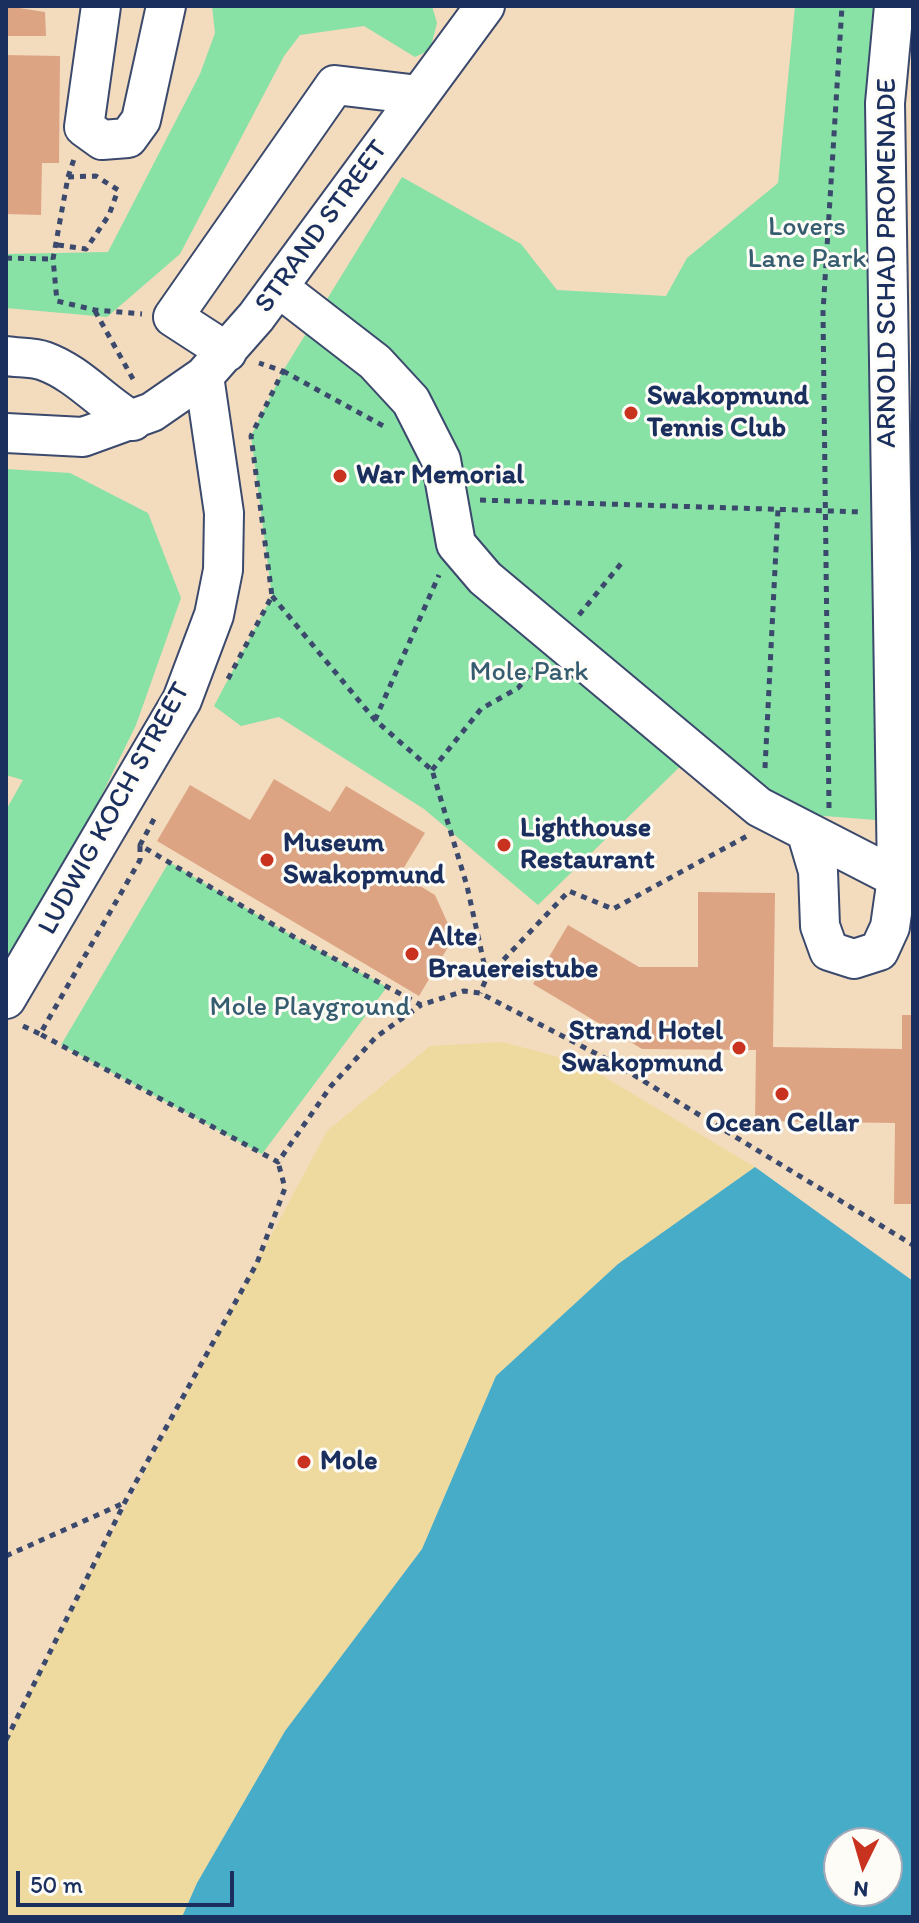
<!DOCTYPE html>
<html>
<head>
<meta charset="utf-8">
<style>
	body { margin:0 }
	#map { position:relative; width:919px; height:1923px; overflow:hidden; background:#f3dbbe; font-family:Itim,sans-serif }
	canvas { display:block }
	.frame { position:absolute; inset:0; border:8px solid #1b2f5e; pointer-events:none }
	.north { position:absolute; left:823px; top:1827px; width:80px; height:80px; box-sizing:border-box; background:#fdfcf7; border:2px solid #a3aaba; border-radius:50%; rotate:185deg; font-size:22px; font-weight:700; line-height:32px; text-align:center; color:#1b2f5e }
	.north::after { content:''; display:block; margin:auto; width:28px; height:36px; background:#c8321e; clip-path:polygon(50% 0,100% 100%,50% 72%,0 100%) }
	.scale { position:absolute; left:16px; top:1871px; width:218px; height:36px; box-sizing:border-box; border:4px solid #1b2f5e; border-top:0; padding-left:10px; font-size:24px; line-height:28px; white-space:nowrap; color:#1b2f5e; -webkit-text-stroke:6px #fdfcf7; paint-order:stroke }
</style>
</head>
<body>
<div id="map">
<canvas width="919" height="1923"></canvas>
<div class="frame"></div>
<div class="north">N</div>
<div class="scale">50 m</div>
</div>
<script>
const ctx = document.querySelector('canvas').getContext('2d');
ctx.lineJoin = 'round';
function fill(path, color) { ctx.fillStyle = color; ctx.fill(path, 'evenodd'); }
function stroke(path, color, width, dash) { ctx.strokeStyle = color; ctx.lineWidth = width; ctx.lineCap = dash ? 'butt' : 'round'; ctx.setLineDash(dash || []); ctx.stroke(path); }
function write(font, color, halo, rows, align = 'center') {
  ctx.font = font + ' Itim,sans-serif'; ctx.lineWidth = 6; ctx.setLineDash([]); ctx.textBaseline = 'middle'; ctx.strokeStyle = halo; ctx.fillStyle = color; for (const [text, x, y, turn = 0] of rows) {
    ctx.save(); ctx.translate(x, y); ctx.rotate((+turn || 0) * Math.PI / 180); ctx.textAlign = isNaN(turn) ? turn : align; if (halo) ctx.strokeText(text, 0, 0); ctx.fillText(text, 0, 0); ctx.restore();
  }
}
fill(new Path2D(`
	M212 6H432L437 23 430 50 415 57 364 26 300 35 284 56 180 254 107 317 6 308V254L108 252 200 74 215 33Z
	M795 6H879L871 98 876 820 798 814 695 752 538 905 424 809 279 717 241 726 214 706 272 596 251 436 283 371 402 177 521 244 557 290 666 296 687 258 778 183Z
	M6 469 70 473 148 513 181 598 136 725 84 831 6 960V810L23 780 6 775Z
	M169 862 294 937 387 987 262 1154 61 1045Z`), '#88e1a5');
fill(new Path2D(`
	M502 1042 581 1063 755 1167 618 1264 496 1376 422 1549 285 1731 197 1883 182 1917H6V1740L87 1580 327 1131 430 1046Z`), '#eeda9e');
fill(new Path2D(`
	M755 1167 913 1281V1917H182L197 1883 285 1731 422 1549 496 1376 618 1264ZM839 1843H887V1891H839Z`), '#47acc7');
fill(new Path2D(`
	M6 6 45 12 46 36H6Z
	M6 55 60 56 59 163H42L41 215 6 214Z
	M274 779 330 812 346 786 425 833 400 874 435 895 454 937 419 996 157 841 190 785 250 820Z
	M698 892 775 893 773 1047 902 1049V1015H913V1204H894L895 1123 755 1121 756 1050 642 1049 533 984 568 925 639 967H698Z`), '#dda484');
const minor = new Path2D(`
	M101 6 84 127 102 140 128 138 141 120 166 6
	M278 287 375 362 411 401 441 460 456 544 485 578 759 807 897 878
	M227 352 173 317 335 85 419 95
	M6 356C18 358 33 357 44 361 78 373 102 403 133 421
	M6 433 83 437 152 412 204 376 256 317 485 6
	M807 834 818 871 820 926 829 951 854 959 879 951 890 927 897 878 885 103 894 6
	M6 999 182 700 214 615 223 570 224 513 204 376`);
stroke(minor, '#3b496c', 42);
stroke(new Path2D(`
	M68 177 74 159
	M58 245 86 249 109 215 118 190 96 176 68 177 53 259 57 301 95 310 142 314
	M6 258 53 259
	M95 311 133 379
	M283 371 387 428
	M480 500 862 512
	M272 596 375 720 432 770 467 886 487 977 480 993
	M579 615 624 560
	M228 679 272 596 251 436 283 371 259 363
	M375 720 439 575
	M765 768 778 509
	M432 770 481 709 518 688 540 662
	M829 808 823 312 842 6
	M154 819 140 845 294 937 421 1005 464 991 480 993 614 1063 913 1245
	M140 846V860L40 1034 278 1162 331 1086 376 1037 421 1005
	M487 977 569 891 613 909 747 836
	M23 1026 40 1034
	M6 1556 124 1503
	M6 1740 125 1502 257 1263 285 1188 278 1162`), '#3b496c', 5, [6, 6]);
stroke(minor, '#fff', 38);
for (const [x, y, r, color] of [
	[631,413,8,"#c8321e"],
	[340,476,8,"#c8321e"],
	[504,845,8,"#c8321e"],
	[267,860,8,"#c8321e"],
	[412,954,8,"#c8321e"],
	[739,1048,8,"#c8321e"],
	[782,1094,8,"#c8321e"],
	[304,1462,8,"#c8321e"]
]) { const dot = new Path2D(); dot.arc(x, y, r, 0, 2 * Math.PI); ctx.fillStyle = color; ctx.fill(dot); stroke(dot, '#fdfcf7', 3); }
write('28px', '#1b2f5e', '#fdfcf7', [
	["STRAND STREET",322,227,-54],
	["ARNOLD SCHAD PROMENADE",888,263,-90],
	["LUDWIG KOCH STREET",115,809,-61]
]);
write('28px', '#365c70', '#fdfcf7', [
	["Lovers",807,228],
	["Lane Park",807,260],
	["Mole Park",529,673],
	["Mole Playground",310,1008]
]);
write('bold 28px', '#1b2f5e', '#fdfcf7', [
	["Swakopmund",647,397],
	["Tennis Club",647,429],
	["War Memorial",356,476],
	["Lighthouse",520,829],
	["Restaurant",520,861],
	["Museum",283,844],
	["Swakopmund",283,876],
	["Alte",428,938],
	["Brauereistube",428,970],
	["Strand Hotel",723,1032,"right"],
	["Swakopmund",723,1064,"right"],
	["Ocean Cellar",782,1124,"center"],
	["Mole",320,1462]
], 'left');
</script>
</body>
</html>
